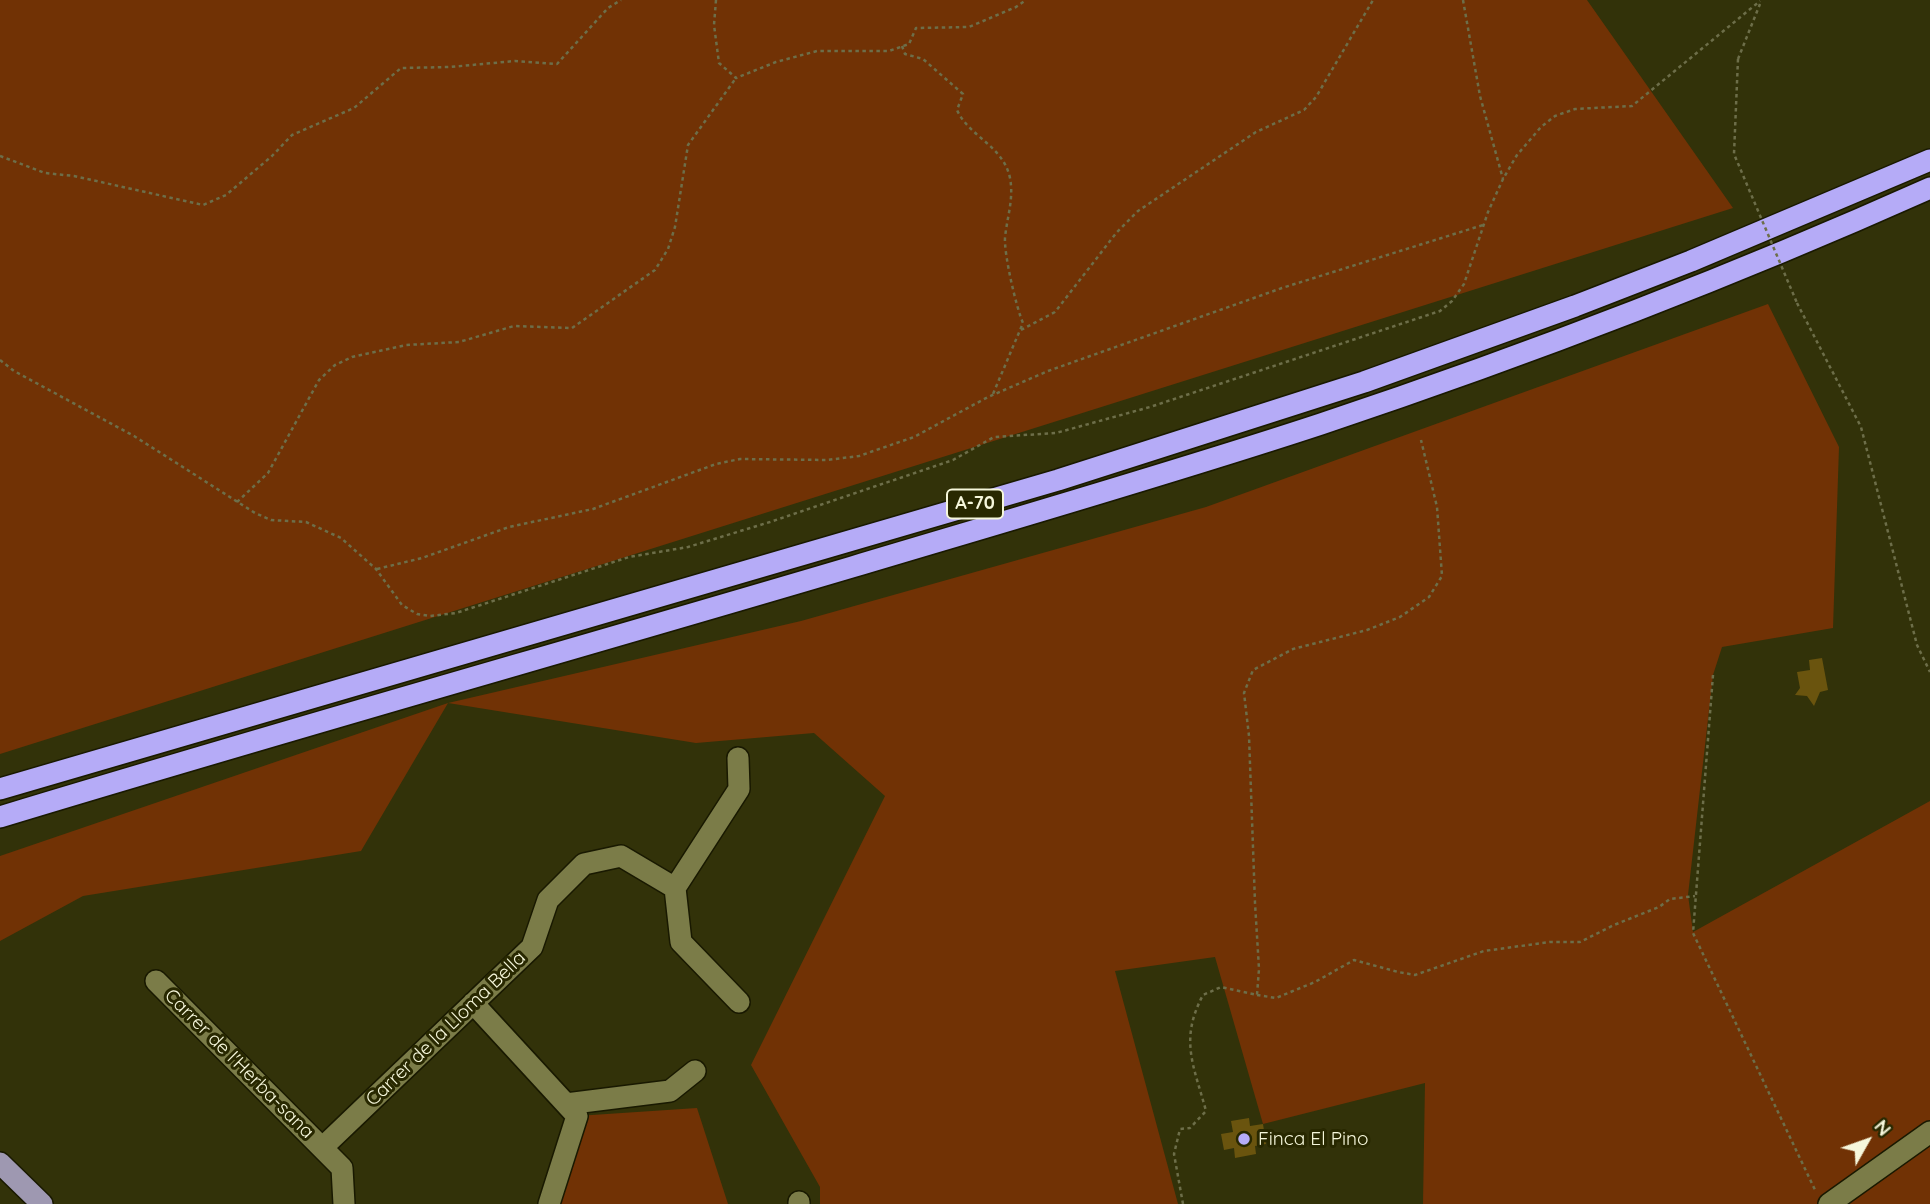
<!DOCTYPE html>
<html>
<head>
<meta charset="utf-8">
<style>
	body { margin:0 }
	#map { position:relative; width:1930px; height:1204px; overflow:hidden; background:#323209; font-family:Quicksand,sans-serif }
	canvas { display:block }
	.north { position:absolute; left:1832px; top:1106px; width:70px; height:70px; -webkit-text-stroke:5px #282800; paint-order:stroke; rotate:50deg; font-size:19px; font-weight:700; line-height:28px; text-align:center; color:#f6f7db }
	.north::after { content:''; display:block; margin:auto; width:24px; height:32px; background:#f6f7db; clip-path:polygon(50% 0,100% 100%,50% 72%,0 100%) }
</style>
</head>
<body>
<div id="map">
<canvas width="1930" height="1204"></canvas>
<div class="north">N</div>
</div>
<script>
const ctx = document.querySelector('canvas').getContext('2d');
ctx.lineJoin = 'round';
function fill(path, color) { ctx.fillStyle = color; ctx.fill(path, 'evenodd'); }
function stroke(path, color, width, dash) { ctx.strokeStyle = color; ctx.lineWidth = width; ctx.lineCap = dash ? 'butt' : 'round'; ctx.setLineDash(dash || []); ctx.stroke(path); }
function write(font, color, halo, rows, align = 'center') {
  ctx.font = font + ' Quicksand,sans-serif'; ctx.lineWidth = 6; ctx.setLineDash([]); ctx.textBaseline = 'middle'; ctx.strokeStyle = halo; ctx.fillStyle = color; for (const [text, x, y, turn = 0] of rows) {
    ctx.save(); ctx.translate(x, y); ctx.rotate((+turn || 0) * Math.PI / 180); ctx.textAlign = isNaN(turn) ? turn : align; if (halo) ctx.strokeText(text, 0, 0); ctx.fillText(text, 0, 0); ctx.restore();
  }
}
fill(new Path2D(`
	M0 0H1587L1733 208 0 754Z
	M1768 304 1839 447 1833 628 1722 647 1713 675 1688 895 1693 932 1930 801V1204H1423L1425 1083 1263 1124 1215 957 1115 971 1178 1204H820V1187L751 1065 885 796 814 733 696 743 448 703 361 851 83 896 0 941V856L448 703 801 621 1206 507Z
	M697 1108 728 1204H549L577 1116Z`), '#713205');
fill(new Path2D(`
	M1822 658 1828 690 1820 692 1814 706 1807 696 1795 695 1800 688 1797 672 1810 670 1809 660Z
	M1249 1118 1250 1126 1263 1124 1266 1144 1255 1146 1256 1154 1235 1158 1234 1148 1224 1150 1221 1134 1233 1132 1231 1121Z`), '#6a540e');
const minor = new Path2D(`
	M738 758 739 789 675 888 681 942 739 1002
	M156 981 342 1168 344 1204
	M473 1003 577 1116 549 1204
	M566 1104 670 1091 695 1071
	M322 1148 532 947 548 900 584 864 621 856 675 888
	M799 1202V1204
	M1829 1204 1930 1132`);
const major = new Path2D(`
	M0 1163 42 1204`);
const highway = new Path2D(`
	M0 789 1058 480 1364 382 1575 306 1691 261 1930 160
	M0 817C283 731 568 651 852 567 1009 520 1166 475 1321 424 1527 355 1731 277 1930 188`);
stroke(minor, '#191901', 24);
stroke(major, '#191901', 24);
stroke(highway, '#191901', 24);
stroke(new Path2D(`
	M716 0 714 25 719 63 736 78 776 62 817 51H889L909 44 916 28 969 27 1016 7 1026 0
	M1463 0 1480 96 1503 179
	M902 46 905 54 923 59 963 94 957 110C969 137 1003 145 1010 178 1014 199 1007 217 1005 238 1004 254 1016 307 1023 323L993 394
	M1738 59 1760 4
	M0 156 45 173 74 176 203 205 226 195 272 156 292 135 354 108 401 68 450 67 515 61 557 64 608 8 621 0
	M1797 303 1861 427 1917 645 1930 672
	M1021 330 1055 312 1117 232 1138 211 1256 132 1304 110 1316 97 1373 0
	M0 360 14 371 134 436 255 513 271 520 306 522 341 538 376 569 402 605 417 614 430 616 456 613 629 557 688 547 770 522 953 460 994 437 1056 433 1150 407 1440 311 1452 301 1464 284 1488 212 1503 179 1517 155 1541 127 1555 116 1575 109 1632 106 1760 1
	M237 502 268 473 319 380 335 365 352 357 406 345 459 342 514 326 572 328 655 270 668 249 675 227 688 145 736 78
	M377 569 422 558 509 527 593 509 716 464 740 459 827 460 859 456 914 437 988 397 1048 371 1282 288 1483 225
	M1713 675 1693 933 1816 1192
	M1257 995 1276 998 1315 982 1354 960 1398 972 1415 975 1484 951 1550 942H1580L1614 925 1659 907 1670 899 1695 896
	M1183 1204 1174 1154 1180 1129 1190 1128 1206 1111C1194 1066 1179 1040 1203 995L1221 987 1257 995 1259 969 1255 903 1249 736 1244 693 1253 670 1293 649 1367 630 1400 617 1429 597 1442 576 1437 507 1421 440`), '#6d6e49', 2.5, [3.5, 3.5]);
stroke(minor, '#7b7c48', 21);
stroke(major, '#9e98b1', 21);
stroke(highway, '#b5abf7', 21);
stroke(new Path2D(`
	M1738 59 1734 154 1797 303`), '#6d6e49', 2.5, [3.5, 3.5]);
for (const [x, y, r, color] of [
	[1244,1139,7,"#b6acf8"]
]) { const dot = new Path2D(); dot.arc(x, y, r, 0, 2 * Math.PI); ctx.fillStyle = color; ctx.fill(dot); stroke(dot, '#282800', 2.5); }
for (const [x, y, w] of [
	[975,504,56]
]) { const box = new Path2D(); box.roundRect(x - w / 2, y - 14.5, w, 29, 5); ctx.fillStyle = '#282800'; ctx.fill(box); stroke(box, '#f6f7db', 2); }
write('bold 18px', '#f6f7db', null, [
	["A-70",975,504]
]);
write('19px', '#f6f7db', '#282800', [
	["Carrer de la Lloma Bella",446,1029,-44],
	["Carrer de l'Herba-sana",239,1064,45]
]);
write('19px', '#f6f7db', '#282800', [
	["Finca El Pino",1258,1139]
], 'left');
</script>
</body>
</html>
